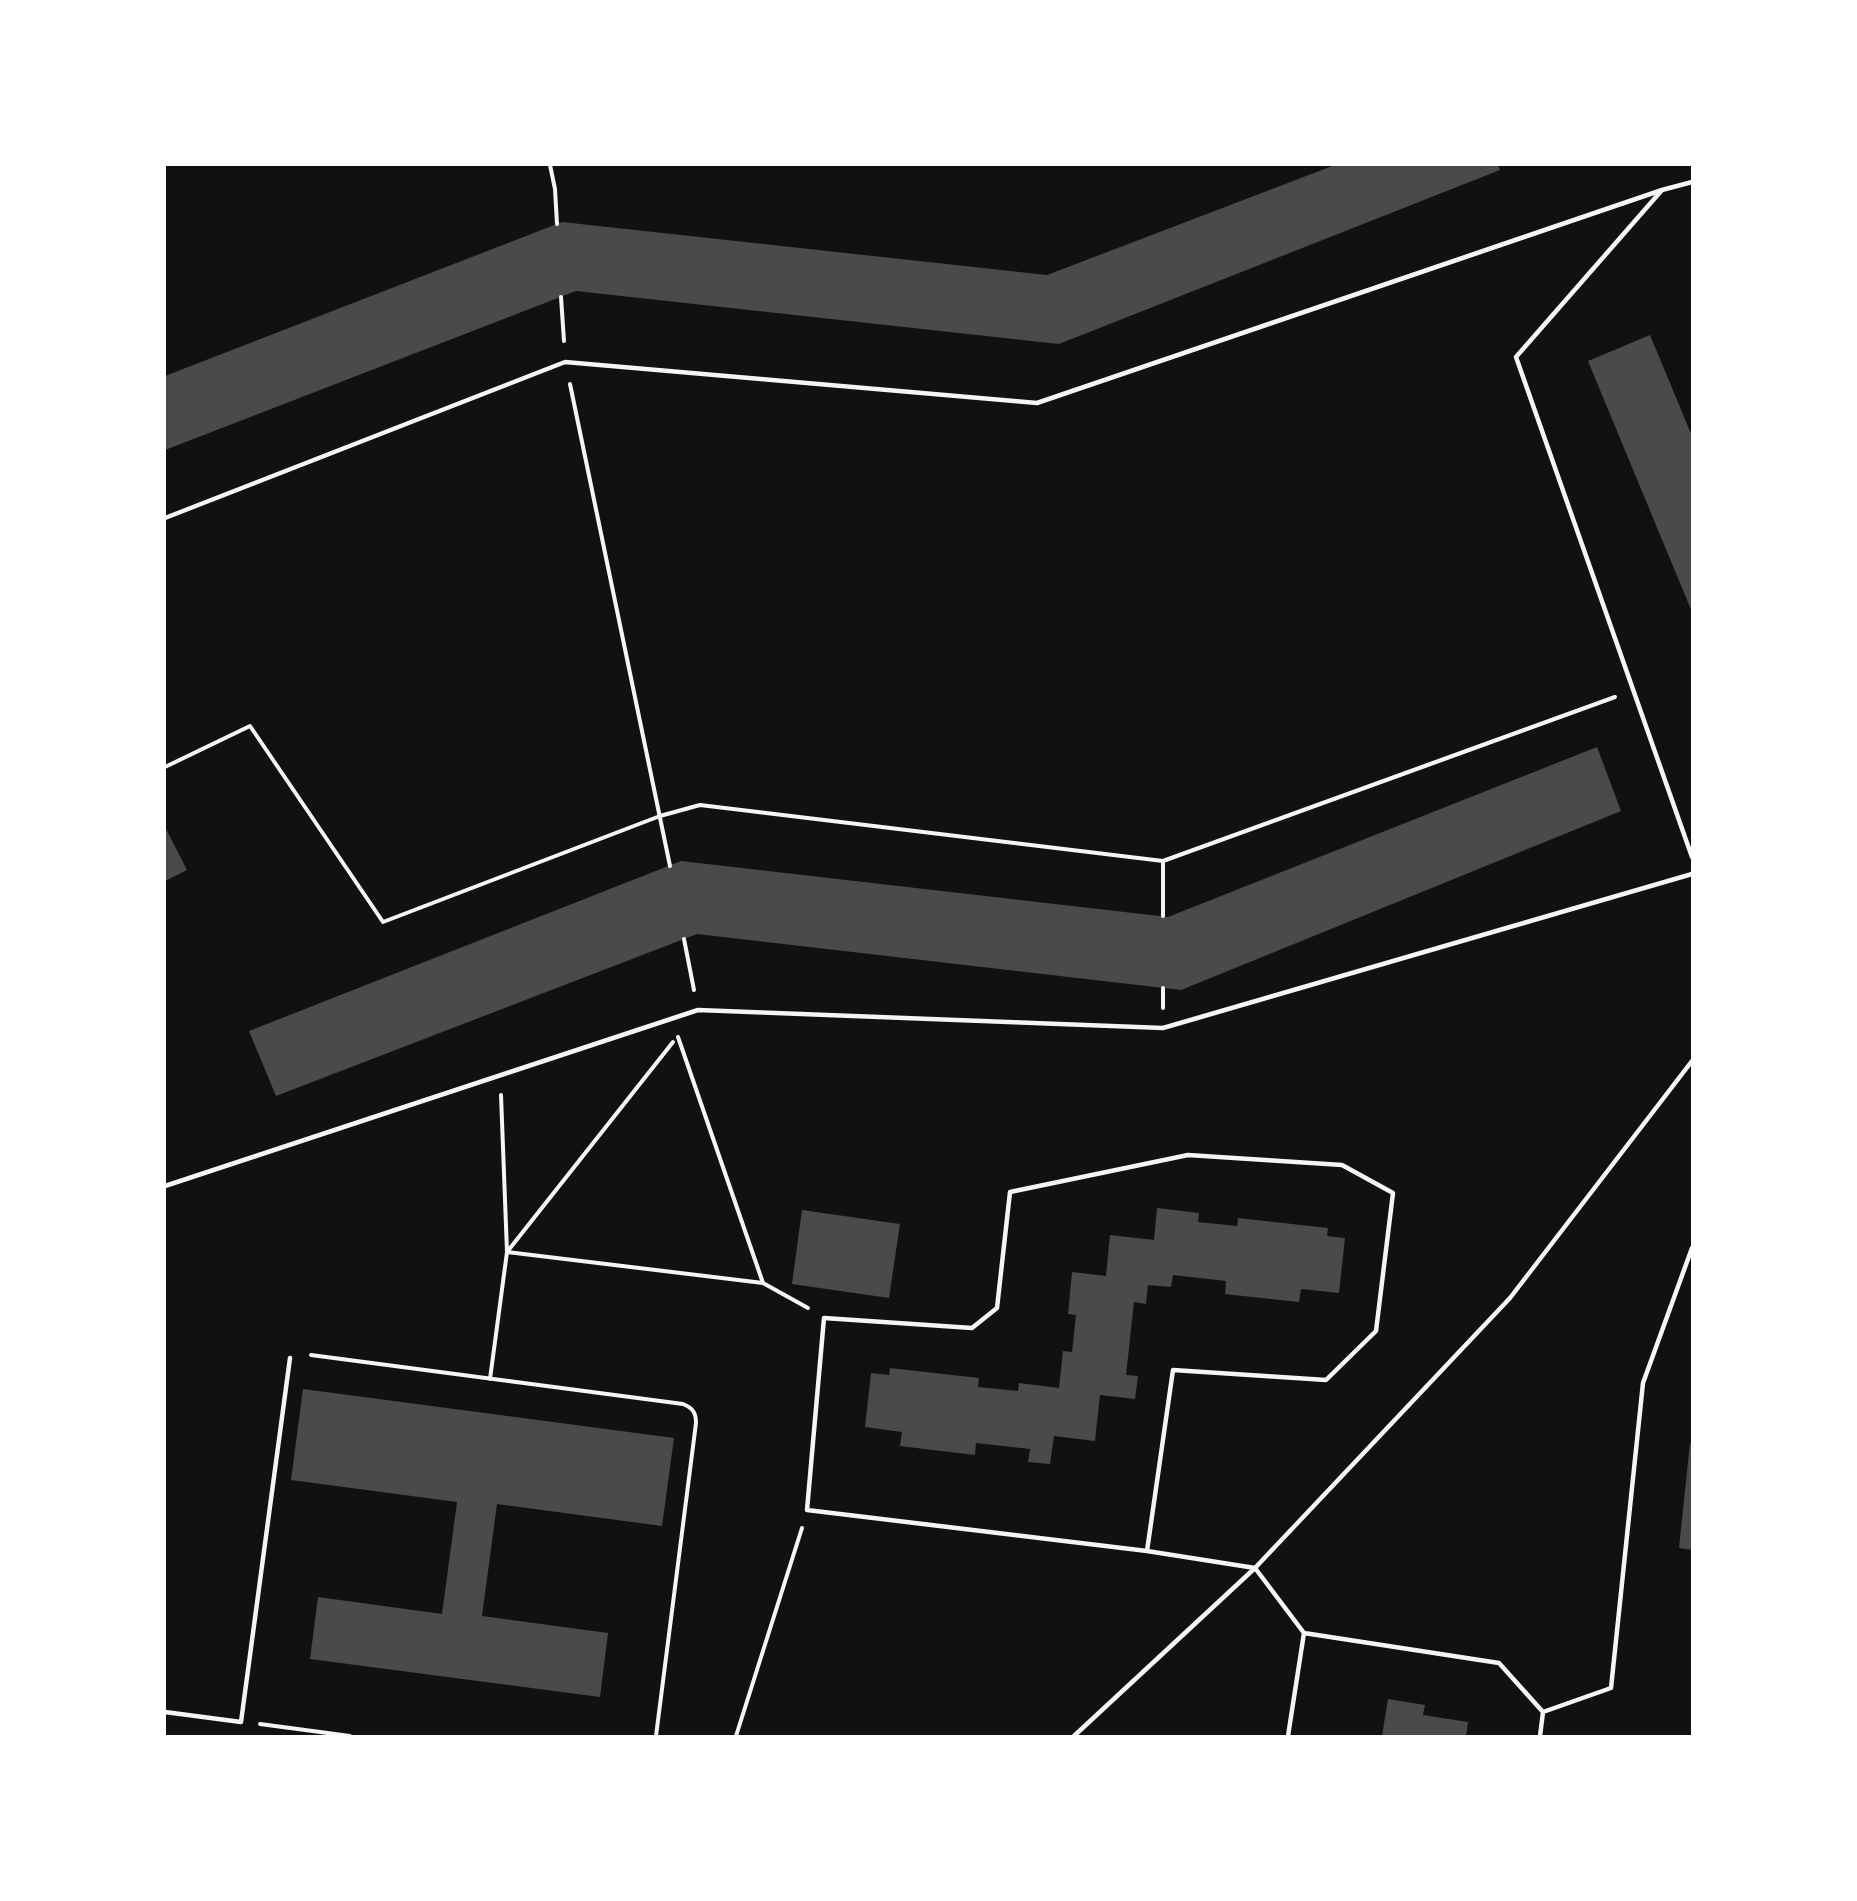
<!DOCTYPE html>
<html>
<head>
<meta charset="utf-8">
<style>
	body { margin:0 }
	#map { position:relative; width:1857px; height:1901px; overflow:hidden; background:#111; font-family:"Sofia Sans Condensed",sans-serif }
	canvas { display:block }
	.frame { position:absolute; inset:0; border:166px solid #fff; pointer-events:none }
</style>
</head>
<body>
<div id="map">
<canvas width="1857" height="1901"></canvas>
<div class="frame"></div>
</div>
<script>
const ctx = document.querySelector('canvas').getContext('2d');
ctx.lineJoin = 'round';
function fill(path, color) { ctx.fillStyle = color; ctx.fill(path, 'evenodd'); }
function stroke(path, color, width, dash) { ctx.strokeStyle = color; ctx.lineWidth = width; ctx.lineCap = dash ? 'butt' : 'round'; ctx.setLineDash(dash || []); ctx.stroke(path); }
fill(new Path2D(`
	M1335 165H1498L1500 170 1059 344 576 291 165 450V376L562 222 1047 275Z
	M1650 335 1692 436V612L1588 361Z
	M1597 747 1621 811 1181 990 697 934 276 1096 249 1031 681 861 1168 917Z
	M165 827 187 870 165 881Z
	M1157 1208 1199 1213 1198 1222 1237 1226 1238 1218 1328 1228 1327 1236 1345 1238 1339 1293 1301 1289 1299 1302 1225 1294 1226 1281 1173 1275 1171 1287 1148 1285 1146 1304 1134 1302 1126 1375 1138 1376 1135 1399 1100 1395 1095 1441 1054 1436 1050 1464 1028 1462 1030 1449 976 1443 975 1455 900 1446 902 1432 865 1427 871 1373 889 1375 890 1368 979 1378 978 1387 1018 1391 1019 1383 1059 1388 1063 1351 1072 1352 1076 1315 1068 1314 1072 1272 1106 1276 1110 1235 1154 1240Z
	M802 1210 900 1224 889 1298 792 1284Z
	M303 1389 674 1438 662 1526 497 1504 482 1616 608 1633 600 1697 310 1659 318 1597 442 1614 457 1502 291 1480Z
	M1690 1443H1692V1550L1679 1548Z
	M1388 1699 1425 1705 1423 1715 1468 1722 1466 1736H1382Z`), '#4a4a4a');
stroke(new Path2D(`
	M550 165 555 189 557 224
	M561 297 564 341
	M570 384 670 866
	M165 767 250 726 383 922 660 816 700 805 1163 861 1615 697
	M1163 916V861
	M684 939 694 990
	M1163 988V1008
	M678 1037 763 1283
	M501 1095 507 1252 763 1283 808 1308
	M311 1355 683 1404C693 1408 696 1413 696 1423L656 1736
	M490 1379 507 1252 673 1042
	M260 1724 350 1736
	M736 1736 802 1528`), '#f5f5f5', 4);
stroke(new Path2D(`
	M1692 182 1662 190 1516 357 1692 857
	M165 518 565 362 1037 403 1662 190
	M165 1186 698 1010 1163 1028 1692 874
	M1147 1551 1173 1370 1326 1380 1376 1331 1393 1193 1342 1165 1188 1155 1010 1192 997 1308 972 1328 824 1318 807 1510 1147 1551 1255 1568 1304 1633 1499 1663 1543 1712 1611 1688 1643 1383 1692 1248
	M165 1712 241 1722 290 1358
	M1074 1736 1255 1568 1510 1298 1692 1061
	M1288 1736 1304 1633
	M1540 1736 1543 1712`), '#f5f5f5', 4.5);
</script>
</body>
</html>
